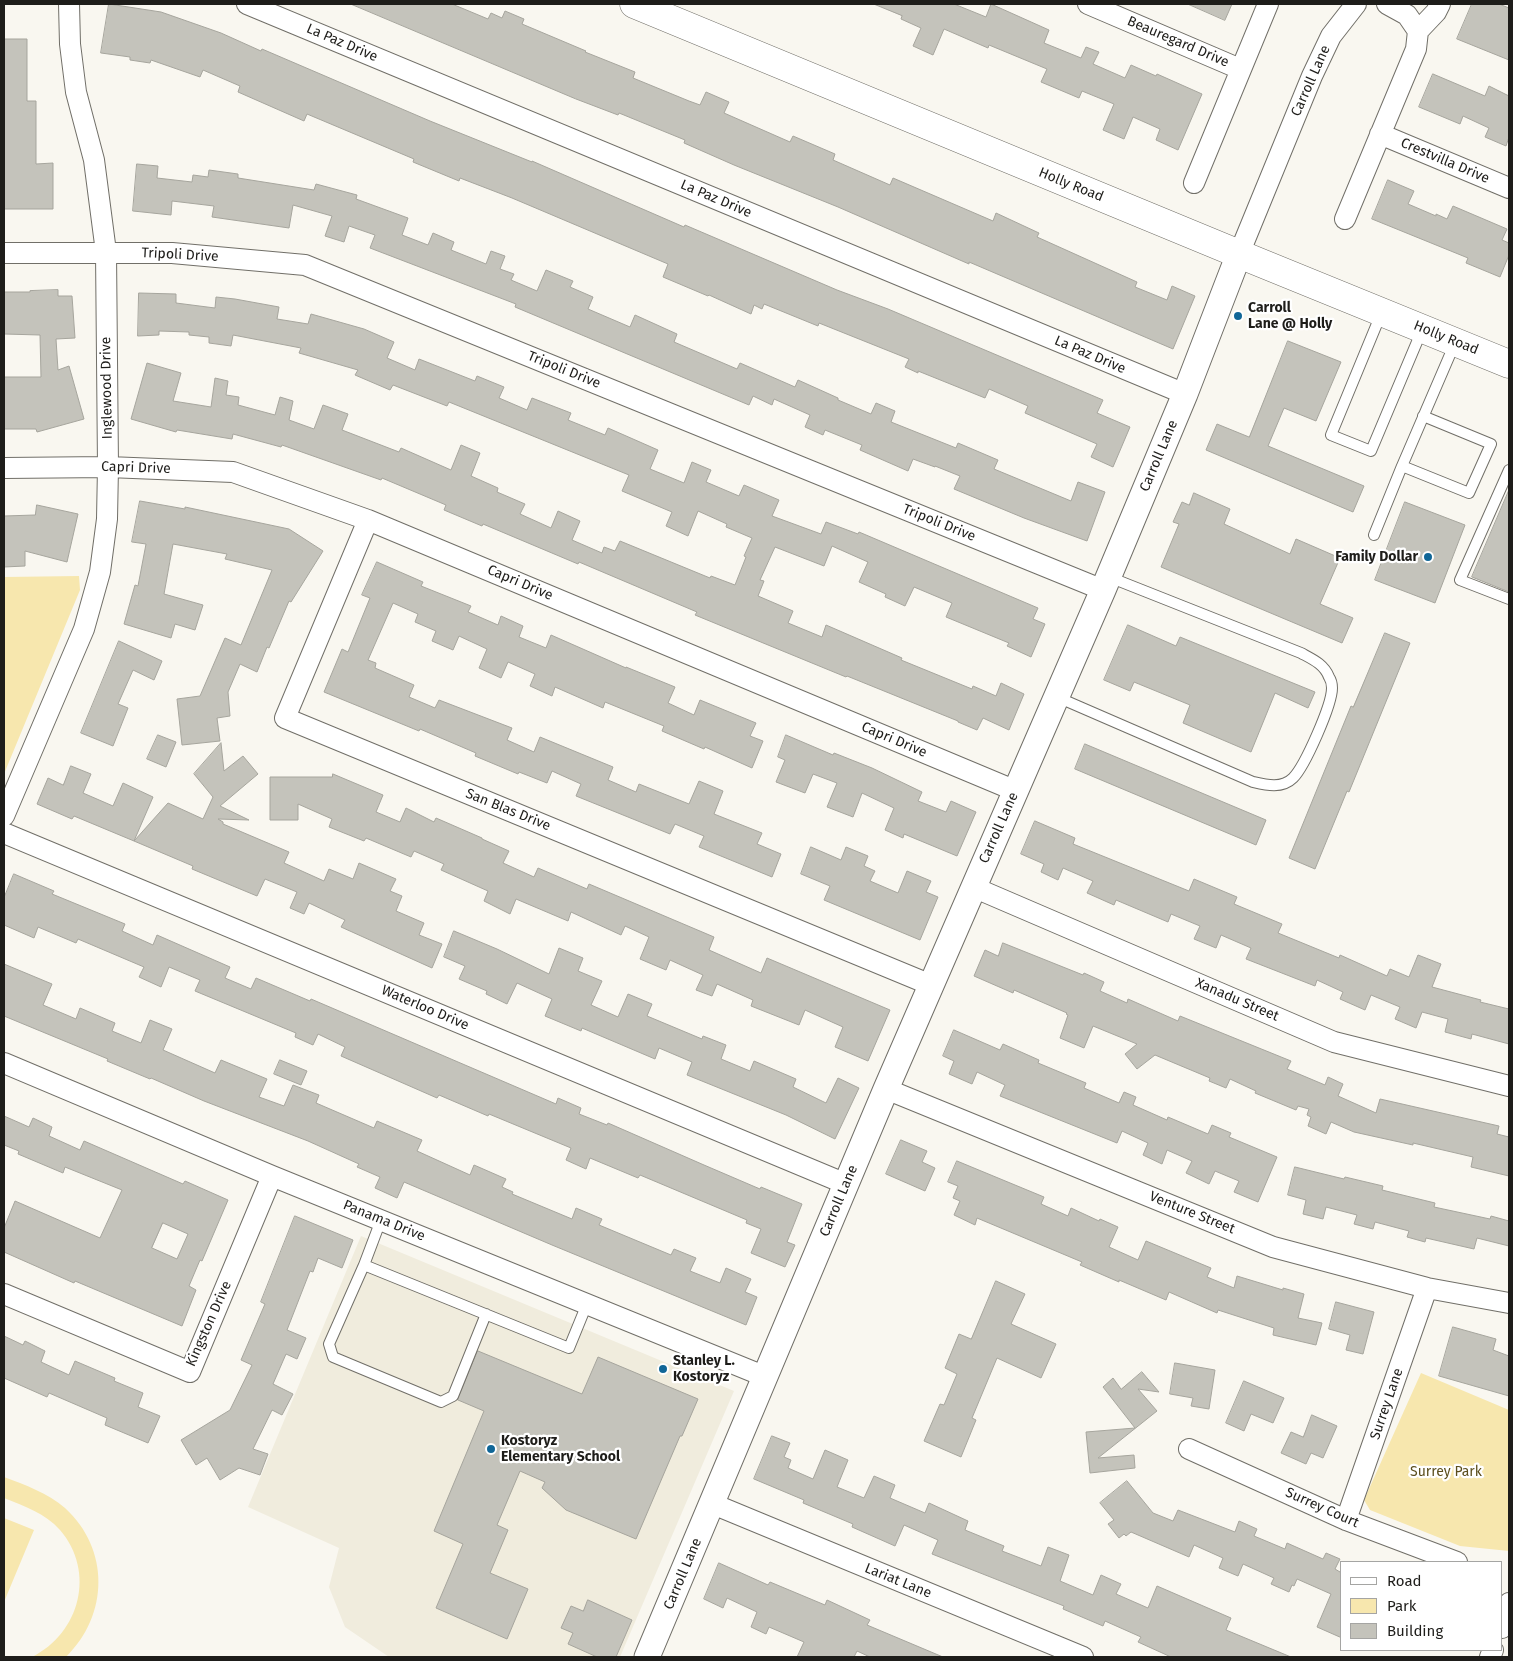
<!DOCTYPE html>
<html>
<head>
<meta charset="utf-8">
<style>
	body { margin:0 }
	#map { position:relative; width:1513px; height:1661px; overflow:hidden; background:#f9f7f0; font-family:"Fira Sans",sans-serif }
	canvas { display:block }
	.frame { position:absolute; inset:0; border:5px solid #1e1d1a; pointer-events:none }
	.legend { position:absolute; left:1340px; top:1561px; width:162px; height:90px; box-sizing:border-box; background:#fff; border:1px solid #a5a5a3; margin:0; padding:6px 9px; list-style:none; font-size:15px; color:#1e1d1a }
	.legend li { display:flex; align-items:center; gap:10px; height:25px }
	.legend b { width:25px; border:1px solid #a5a5a3 }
</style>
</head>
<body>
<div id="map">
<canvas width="1513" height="1661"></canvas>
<div class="frame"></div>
<ul class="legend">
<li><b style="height:6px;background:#fff"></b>Road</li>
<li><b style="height:14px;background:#f7e7ae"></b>Park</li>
<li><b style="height:14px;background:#c4c3bb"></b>Building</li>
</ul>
</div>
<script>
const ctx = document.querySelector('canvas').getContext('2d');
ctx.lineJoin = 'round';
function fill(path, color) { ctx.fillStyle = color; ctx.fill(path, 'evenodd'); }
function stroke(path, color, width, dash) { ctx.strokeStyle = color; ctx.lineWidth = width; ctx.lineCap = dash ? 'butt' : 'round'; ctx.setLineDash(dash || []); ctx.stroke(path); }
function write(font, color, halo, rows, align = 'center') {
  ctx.font = font + ' "Fira Sans",sans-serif'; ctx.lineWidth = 4.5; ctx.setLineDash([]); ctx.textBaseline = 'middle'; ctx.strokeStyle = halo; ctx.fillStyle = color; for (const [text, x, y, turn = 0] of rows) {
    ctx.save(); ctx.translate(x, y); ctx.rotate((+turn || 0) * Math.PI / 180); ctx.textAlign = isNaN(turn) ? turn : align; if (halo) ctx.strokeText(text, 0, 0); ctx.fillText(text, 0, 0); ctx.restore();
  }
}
fill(new Path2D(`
	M361 1236 734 1391 620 1657H389L345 1627 329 1587 339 1548 248 1507Z`), '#f0ecdd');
fill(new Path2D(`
	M79 576 80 590 4 774V577Z
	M1421 1373 1509 1410V1551L1460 1546 1370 1510 1364 1500Z
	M4 1477C25 1485 48 1493 65 1508 110 1549 109 1615 66 1657H32C80 1633 96 1572 60 1530 45 1513 24 1506 4 1498Z
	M4 1518 34 1530 4 1602Z`), '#f7e7ae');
const building = new Path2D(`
	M109 4 161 12 221 33 261 51 262 49 430 121 532 162V161L684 227 685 225 837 290 888 309 1103 400 1097 413 1130 427 1113 467 1091 457 1097 444 1025 413 1028 406 989 389 985 398 918 371V373L905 367 909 359 819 323 818 326 764 304 762 309 754 305 751 314 709 295 708 296 663 277 668 264 512 198 460 178 459 181 413 162 414 159 307 114 304 121 238 92 240 86 203 70 200 77 151 60 150 63 130 60V57L101 53Z
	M351 4H452L488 19 491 13 502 18 505 11 524 19 522 24 586 51 585 52 635 72 633 78 689 101 700 105 706 92 729 102 724 113 790 142 793 136 835 154 833 160 890 185 893 178 993 221 996 213 1039 233 1037 237 1137 282 1135 287 1167 300 1172 286 1195 296 1173 349 969 262V264L838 207 734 165 684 143 685 140 619 113 618 115 576 99Z
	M874 4H954L986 17 991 4 1049 30 1044 43 1081 58 1086 47 1099 52 1093 64 1125 78 1131 65 1156 76 1157 74 1202 94 1178 150 1156 140 1160 129 1133 117 1124 139 1103 130 1114 104 1082 91 1079 98 1041 82 1047 69 989 45 988 48 944 29 933 55 913 46 921 28 901 19 902 16Z
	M1188 4H1232L1225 20Z
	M1472 4H1499L1509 8V60L1457 39Z
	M4 39H27V101H36V164L53 163V209H4Z
	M1433 74 1485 96 1489 86 1509 96V137L1506 146 1485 137 1489 128 1463 116 1460 124 1419 107Z
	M137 164 158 166 157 178 192 182 193 175 208 177 209 170 238 174V178L314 190 316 184 357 195 356 199 408 218 402 235 428 245 433 233 454 242 451 250 486 264 491 251 505 256 500 269 514 274 511 280 537 291 546 270 573 281 570 287 593 297 588 309 630 327 635 315 677 334 674 342 737 369 740 363 795 387 798 380 838 398V400L871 414 876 403 895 411 891 422 956 448 958 443 998 460 994 469 1071 501 1078 482 1105 492 1087 541 1024 518 954 489 960 476 935 466V467L913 459 908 471 860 450 862 445 825 430 823 435 805 427 810 415 774 399 772 405 753 396 749 405 515 307 516 304 370 248 375 235 349 226 344 242 325 236 332 216 293 205 289 228 212 217 214 206 172 201 171 215 133 211Z
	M1388 180 1414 191 1408 204 1436 216V214L1447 219 1453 206 1507 229 1502 240 1509 243V255L1500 277 1466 263 1468 258 1372 219Z
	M58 290V296H72L75 338 56 339 58 370 69 366 84 419 37 432 36 429H4V377H41L40 335 4 334V292H30V291Z
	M139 293 176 294V303L215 308 216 297 235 299 279 307 277 319 308 324 311 314 364 329 394 342 387 358 415 370 419 359 475 381 477 376 504 387 499 398 527 410 532 398 571 413 568 420 605 435 608 428 658 450 650 469 684 483 692 462 711 470 706 482 739 496 744 485 779 500 772 516 821 534 826 522 858 534 859 532 1038 608 1033 619 1045 624 1031 657 1007 646 1009 643 946 617 952 603 914 587 905 606 885 597 886 594 859 582 868 562 832 546 824 566 775 547 760 580 764 581 758 596 793 611 788 623 822 637 826 625 902 658 901 660 972 689 973 686 996 696 1001 683 1024 694 1009 730 983 718 977 730 958 722V721L847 676 846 677 695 615 697 612 579 562 578 564 483 524 482 526 444 510 446 505 382 478 381 480 282 445 281 447 233 434 232 439 177 430 176 432 131 419 147 363 181 373 173 401 211 407 215 378 228 381 226 395 239 397 238 405 275 415 280 397 293 401 289 420 314 429 323 405 348 414 342 430 399 452 401 448 451 470 461 445 480 453 471 476 498 488 497 492 525 504 520 514 551 528 558 511 580 521 572 540 602 553 604 547 615 551 620 541 710 578 711 576 735 585 746 557 744 556 752 538 726 527 727 524 698 511 688 536 666 526 672 512 622 491 629 475 449 402 447 406 393 385 390 390 355 375 358 370 299 353 301 348 233 335 231 346 209 343V337L189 335V332L159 331V335L138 336Z
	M1288 341 1341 362 1316 421 1284 408 1268 446 1364 486 1353 512 1206 450 1217 424 1249 437Z
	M1509 490V592L1472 577Z
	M1194 493 1230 509 1224 524 1290 554 1296 539 1340 558 1320 604 1353 618 1342 643 1161 567 1179 524 1173 522 1182 502 1189 505Z
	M140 501 185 509V507L289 529 323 551 291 602 289 601 269 648 267 647 257 672 240 664 228 692 230 716 217 718 220 741 182 745 177 699 200 696 225 638 241 645 272 570 225 559 227 554 173 544 164 594 203 605 195 630 175 624 171 638 124 624 135 585 138 586 146 544 132 542Z
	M1405 502 1465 525 1435 603 1375 580Z
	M37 505 78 514 67 562 25 551V566L4 567V516L35 515Z
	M377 562 423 582 421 586 471 606 468 612 498 625 501 616 523 626 519 637 546 648 551 635 626 668V667L675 687 668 703 694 715 700 700 756 723 750 736 763 741 752 768 705 747 704 749 662 731 664 726 605 702 603 708 555 687 552 696 530 686 535 674 508 662 501 678 479 668 487 649 459 636 453 650 432 641 436 631 415 622 418 614 393 603 368 660 376 663 375 668 414 685 409 697 435 708 439 700 512 728 507 740 534 752 540 737 613 767 608 780 636 792 639 784 689 804 699 781 723 791 714 814 762 833 757 844 781 854 772 877 699 847 704 836 675 824 670 834 576 796 581 784 552 771 547 783 519 772 518 774 475 756 476 753 420 729 419 731 324 692 342 649 348 652 370 598 362 595Z
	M1128 625 1176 646 1180 637 1315 692 1308 708 1275 693 1251 752 1183 723 1190 705 1134 682 1130 691 1104 680Z
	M1385 633 1410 643 1349 792 1347 791 1315 869 1289 858 1351 706 1353 707Z
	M119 641 162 661 154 680 133 670 118 704 128 708 113 746 81 733Z
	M158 735 176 742 166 767 147 759Z
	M786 735 833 755 834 753 872 768 922 792 918 801 946 812 951 801 976 812 957 856 904 834 903 838 885 830 894 808 862 793 853 817 827 807 837 783 813 774 805 793 776 782 785 760 778 757Z
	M221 743 224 771 243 756 258 774 220 806 249 820 218 819 223 822V824L289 852 284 863 324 881 329 869 353 879 359 863 396 879 390 891 402 896 396 911 424 923 419 935 442 944 432 968 341 927 345 920 309 903 304 914 290 908 297 892 265 879 257 896 192 869 193 866 134 841 168 803 203 819 213 797 194 774Z
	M1085 744 1266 820 1256 845 1075 769Z
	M71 766 91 774 83 793 113 806 123 783 153 797 134 841 74 816 72 819 37 804 48 778 63 785Z
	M333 774 383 795 376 812 400 822 406 808 434 822 436 818 482 838V839L509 851 503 863 534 877 538 868 587 889 589 884 714 937 709 950 761 973 767 958 890 1010 868 1061 835 1047 843 1027 805 1010 799 1025 751 1006 753 1000 717 984 712 996 696 990 703 975 670 960 666 970 640 959 649 937 625 926 621 935 571 912 568 921 516 899 510 914 484 901 488 891 441 870 444 864 414 851 411 857 366 838 364 841 329 827 332 819 298 804V820H270V777H332Z
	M1035 821 1075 838 1073 844 1189 891 1194 879 1237 897 1234 904 1282 924 1278 933 1339 958 1340 955 1387 976 1390 969 1409 977 1418 955 1441 964 1432 987 1481 1000 1480 1002 1509 1009V1044L1472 1034 1471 1039 1445 1032 1448 1019 1422 1012 1416 1028 1395 1019 1400 1007 1371 995 1365 1010 1340 999 1343 992 1317 980 1315 986 1246 959 1251 948 1221 935 1216 948 1194 939 1200 926 1171 914 1168 922 1116 900 1114 905 1087 893 1093 881 1063 868 1058 880 1041 872 1044 864 1021 854Z
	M811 847 841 860 846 847 868 856 864 866 875 871 870 881 898 893 907 871 931 881 926 892 938 897 920 940 824 900 830 886 801 874Z
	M14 874 54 891 52 894 125 924 122 931 153 945 157 935 230 967 225 978 251 989 256 978 310 1001 311 999 556 1104 558 1098 581 1108 579 1114 607 1125 608 1123 704 1165 760 1189 761 1187 802 1204 787 1242 795 1245 785 1267 751 1253 761 1229 746 1223 747 1220 640 1175 638 1178 590 1158 586 1169 566 1160 571 1148 489 1114 488 1116 439 1095 437 1098 341 1056 345 1047 318 1034 313 1045 295 1037 296 1033 195 991 200 980 169 967 161 987 139 977 144 967 78 939 76 943 38 927 34 938 4 925V898Z
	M454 931 497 949 549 974 559 948 583 958 578 971 602 981 591 1005 618 1017 628 994 652 1004 647 1016 702 1039 703 1036 726 1045 721 1059 750 1071 754 1061 796 1079 793 1087 826 1103 838 1078 859 1088 835 1139 786 1115 687 1075 692 1062 659 1048 655 1059 582 1028 581 1031 545 1016 552 999 517 983 507 1004 486 994 487 991 459 979 465 966 444 957Z
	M1003 943 1083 975 1084 973 1104 982 1100 991 1127 1003 1128 999 1178 1021 1180 1016 1291 1061 1287 1069 1325 1085 1328 1077 1343 1084 1338 1096 1376 1113 1380 1099 1499 1126 1497 1134 1509 1137V1176L1471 1167 1473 1157 1413 1143V1145L1354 1132 1331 1122 1326 1134 1308 1126 1311 1117 1307 1115 1309 1109 1298 1106 1296 1110 1255 1093 1256 1091 1230 1079 1226 1088 1209 1081 1210 1078 1155 1055 1137 1069 1125 1054 1137 1044 1093 1026 1084 1048 1060 1038 1068 1015 1066 1014 1067 1013 1014 990 1013 993 974 976 985 950 998 956Z
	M4 964 52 984 43 1005 76 1019 80 1008 115 1023 112 1031 141 1043 150 1020 172 1029 163 1050 215 1073 221 1060 267 1079 259 1097 284 1106 293 1085 319 1095 316 1103 374 1128 377 1121 422 1140 417 1151 470 1175 474 1165 506 1179 502 1187 513 1192 512 1194 572 1219 576 1208 602 1219 599 1225 671 1255 674 1249 696 1258 690 1271 720 1283 726 1268 751 1279 745 1292 757 1297 746 1325 552 1245 404 1182 397 1198 375 1188 380 1177 357 1167 359 1164 308 1141 204 1101 151 1078 150 1079 107 1061 108 1059 4 1016Z
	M954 1030 1000 1050 1003 1044 1039 1060 1038 1063 1086 1083 1084 1088 1119 1103 1124 1092 1136 1097 1133 1105 1167 1120 1168 1117 1208 1134 1212 1125 1231 1133 1229 1137 1277 1157 1258 1202 1234 1192 1239 1181 1215 1171 1209 1184 1186 1173 1192 1161 1167 1150 1162 1164 1143 1155 1148 1143 1122 1131 1117 1143 1000 1096 1005 1085 977 1072 972 1084 949 1074 954 1061 943 1056Z
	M280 1060 307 1071 301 1085 274 1074Z
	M4 1116 29 1127 33 1118 52 1127 49 1136 80 1150 84 1141 183 1184 185 1181 228 1200 202 1261 200 1260 189 1286 196 1290 182 1326 75 1281 74 1283 4 1252V1228L15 1201 100 1238 122 1190 65 1167 63 1173 18 1154 19 1151 4 1145ZM163 1223 188 1234 177 1259 152 1248Z
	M901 1140 927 1151 922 1162 935 1168 925 1191 886 1174Z
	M957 1161 1044 1197 1041 1204 1068 1216 1071 1208 1099 1221 1100 1219 1118 1227 1109 1247 1138 1260 1146 1241 1211 1268 1207 1277 1234 1288 1237 1276 1283 1290V1288L1304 1294 1298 1318 1322 1323 1316 1345 1273 1335 1274 1328 1218 1310 1217 1313 1169 1292 1166 1300 1119 1280V1282L1080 1265 1082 1262 977 1218 975 1225 954 1215 960 1201 953 1198 958 1186 948 1182Z
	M1295 1167 1344 1179 1345 1177 1383 1186 1382 1190 1435 1203 1434 1207 1490 1219 1491 1216 1509 1221V1246L1477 1238 1474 1249 1426 1238 1425 1242 1407 1237 1409 1231 1375 1222 1373 1229 1354 1224 1357 1215 1326 1207 1323 1219 1303 1214 1306 1200 1288 1195Z
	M295 1216 353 1240 342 1268 318 1258 313 1272 310 1271 287 1330 306 1338 297 1359 286 1354 273 1384 293 1394 282 1415 272 1410 253 1449 268 1454 260 1475 239 1468 220 1480 207 1458 196 1465 181 1440 230 1410 252 1365 241 1360 265 1304 261 1302Z
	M996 1281 1025 1294 1011 1324 1056 1344 1041 1378 997 1358 972 1418 976 1420 961 1457 924 1441 940 1404 944 1405 957 1374 945 1368 959 1334 971 1339Z
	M1336 1302 1374 1312 1363 1354 1346 1350 1350 1335 1329 1329Z
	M1453 1327 1496 1339 1493 1350 1509 1356V1396L1439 1376Z
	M4 1336 23 1345 25 1341 45 1351 41 1362 69 1375 75 1361 115 1378 114 1381 143 1393 138 1407 160 1416 148 1443 105 1425 107 1418 49 1393 47 1397 4 1378Z
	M478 1351 582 1394 598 1357 698 1399 682 1436H680L636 1539 566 1510 542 1488 545 1482 520 1471 497 1525 508 1530 490 1573 528 1589 507 1639 436 1608 463 1544 434 1531 484 1411 458 1400Z
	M1175 1363 1215 1370 1209 1409 1191 1406 1193 1398 1170 1394Z
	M1142 1372 1159 1392 1138 1389 1157 1411 1098 1458 1134 1455 1135 1468 1090 1473 1086 1432 1135 1428 1103 1387 1113 1378 1121 1389Z
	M1244 1381 1284 1398 1273 1423 1251 1414 1244 1431 1226 1423Z
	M1312 1415 1337 1426 1323 1458 1311 1453 1306 1464 1281 1453 1291 1432 1303 1437Z
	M772 1436 790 1443 784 1457 791 1460 788 1468 813 1479 825 1450 848 1460 837 1487 864 1498 874 1476 895 1485 890 1498 925 1513 929 1503 968 1521 965 1530 1004 1546 1002 1551 1041 1566 1048 1547 1069 1555 1060 1581 1093 1595 1101 1575 1121 1584 1116 1594 1148 1608 1157 1586 1231 1618 1226 1630 1291 1657H1171L1138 1642 1141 1637 1105 1621 1103 1626 1063 1609 1064 1606 932 1554 938 1540 904 1525 895 1546 852 1527 853 1524 803 1503 804 1500 754 1479Z
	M1127 1481 1153 1513 1173 1521 1178 1510 1235 1532 1239 1521 1257 1529 1254 1536 1285 1549 1287 1543 1323 1559 1326 1553 1340 1559 1335 1569 1340 1572 1342 1568V1638L1317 1627 1331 1594 1297 1579 1294 1586 1292 1585 1289 1592 1271 1584 1274 1578 1243 1564 1238 1576 1219 1568 1223 1558 1194 1545 1189 1557 1131 1532 1126 1536 1124 1534 1119 1538 1108 1524 1114 1520 1100 1503Z
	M719 1563 768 1585 770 1582 825 1605 827 1600 870 1620 867 1625 943 1657H870L857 1651 854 1657H797L804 1642 769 1627 766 1634 751 1627 757 1612 727 1598 723 1608 704 1599Z
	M588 1600 632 1620 616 1657H597L568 1644 573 1633 561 1628 571 1606 583 1611Z`);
fill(building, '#c4c3bb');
stroke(building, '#a6a59d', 1);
const service = new Path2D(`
	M1381 314 1331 435 1371 451 1422 330
	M1423 416 1491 444 1469 493 1402 466 1455 343
	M1509 470 1460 580 1509 599
	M1374 535 1402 466
	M1057 697 1253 782C1266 785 1282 789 1293 778 1305 766 1332 705 1332 688 1332 684 1331 680 1329 677 1324 664 1312 659 1301 653L1109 577
	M381 1220 364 1265 569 1348 587 1304
	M364 1265 329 1344 333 1357 441 1402 453 1396 486 1314`);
const minor = new Path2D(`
	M247 4 1185 394
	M1088 4 1240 69
	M1418 31 1436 12 1440 4
	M1380 134 1509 188
	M1194 183 1268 4
	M1345 219 1416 49 1418 31 1407 15 1387 4
	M4 253H172L305 265 1103 590
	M1239 254 1312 76 1331 36 1356 4
	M4 468 108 467 233 472 368 520 1016 791
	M368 520 285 718 931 985
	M4 816 84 629 100 572 107 519 108 467 106 252 94 160 76 92 70 44 69 4
	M4 833 846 1184
	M973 887 1334 1042 1509 1086
	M4 1063 272 1176 766 1377
	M886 1089 1273 1247 1427 1288 1509 1303
	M4 1294 190 1372 272 1176
	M1189 1449 1346 1520 1457 1562
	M713 1504 1083 1657
	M1346 1520 1427 1288
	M1502 1628 1509 1603
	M1490 1657 1493 1650`);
const tertiary = new Path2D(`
	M647 1657 886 1089 1103 590 1185 394 1239 254`);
const secondary = new Path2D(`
	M634 4 1239 254 1509 364`);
stroke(service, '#716f68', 12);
stroke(minor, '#716f68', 22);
stroke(tertiary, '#716f68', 27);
stroke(secondary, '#716f68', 29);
stroke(service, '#fff', 10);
stroke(minor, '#fff', 20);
stroke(tertiary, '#fff', 25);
stroke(secondary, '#fff', 28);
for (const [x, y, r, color] of [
	[1238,316,5,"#106697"],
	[1428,557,5,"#106697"],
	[663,1369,5,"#106697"],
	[491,1449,5,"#106697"]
]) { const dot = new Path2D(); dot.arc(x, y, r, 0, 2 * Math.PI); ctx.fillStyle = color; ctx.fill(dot); stroke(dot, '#fff', 2); }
write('14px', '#1e1d1a', '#fff', [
	["Beauregard Drive",1178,42,23],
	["La Paz Drive",342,43,23],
	["Carroll Lane",1311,81,-66],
	["Crestvilla Drive",1445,161,23],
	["Holly Road",1071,185,22],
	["La Paz Drive",716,199,23],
	["Tripoli Drive",180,255,3],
	["Holly Road",1446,338,22],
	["La Paz Drive",1090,355,23],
	["Tripoli Drive",564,370,22],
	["Inglewood Drive",107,388,-91],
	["Carroll Lane",1159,456,-67],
	["Capri Drive",136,468,2],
	["Tripoli Drive",939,523,22],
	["Capri Drive",520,583,23],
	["Capri Drive",894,740,23],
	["San Blas Drive",508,810,22],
	["Carroll Lane",999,828,-66],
	["Xanadu Street",1237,1000,23],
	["Waterloo Drive",425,1008,23],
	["Carroll Lane",839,1201,-67],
	["Venture Street",1192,1213,22],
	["Panama Drive",384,1221,22],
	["Kingston Drive",209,1324,-66],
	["Surrey Lane",1387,1404,-71],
	["Surrey Court",1322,1508,24],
	["Carroll Lane",683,1574,-67],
	["Lariat Lane",898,1581,22]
]);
write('bold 14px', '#1e1d1a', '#fff', [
	["Carroll",1248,308],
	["Lane @ Holly",1248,324],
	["Family Dollar",1418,557,"right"],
	["Stanley L.",673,1361],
	["Kostoryz",673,1377],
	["Kostoryz",501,1441],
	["Elementary School",501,1457]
], 'left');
write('14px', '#5b4e1d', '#fff', [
	["Surrey Park",1446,1472]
]);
</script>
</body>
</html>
